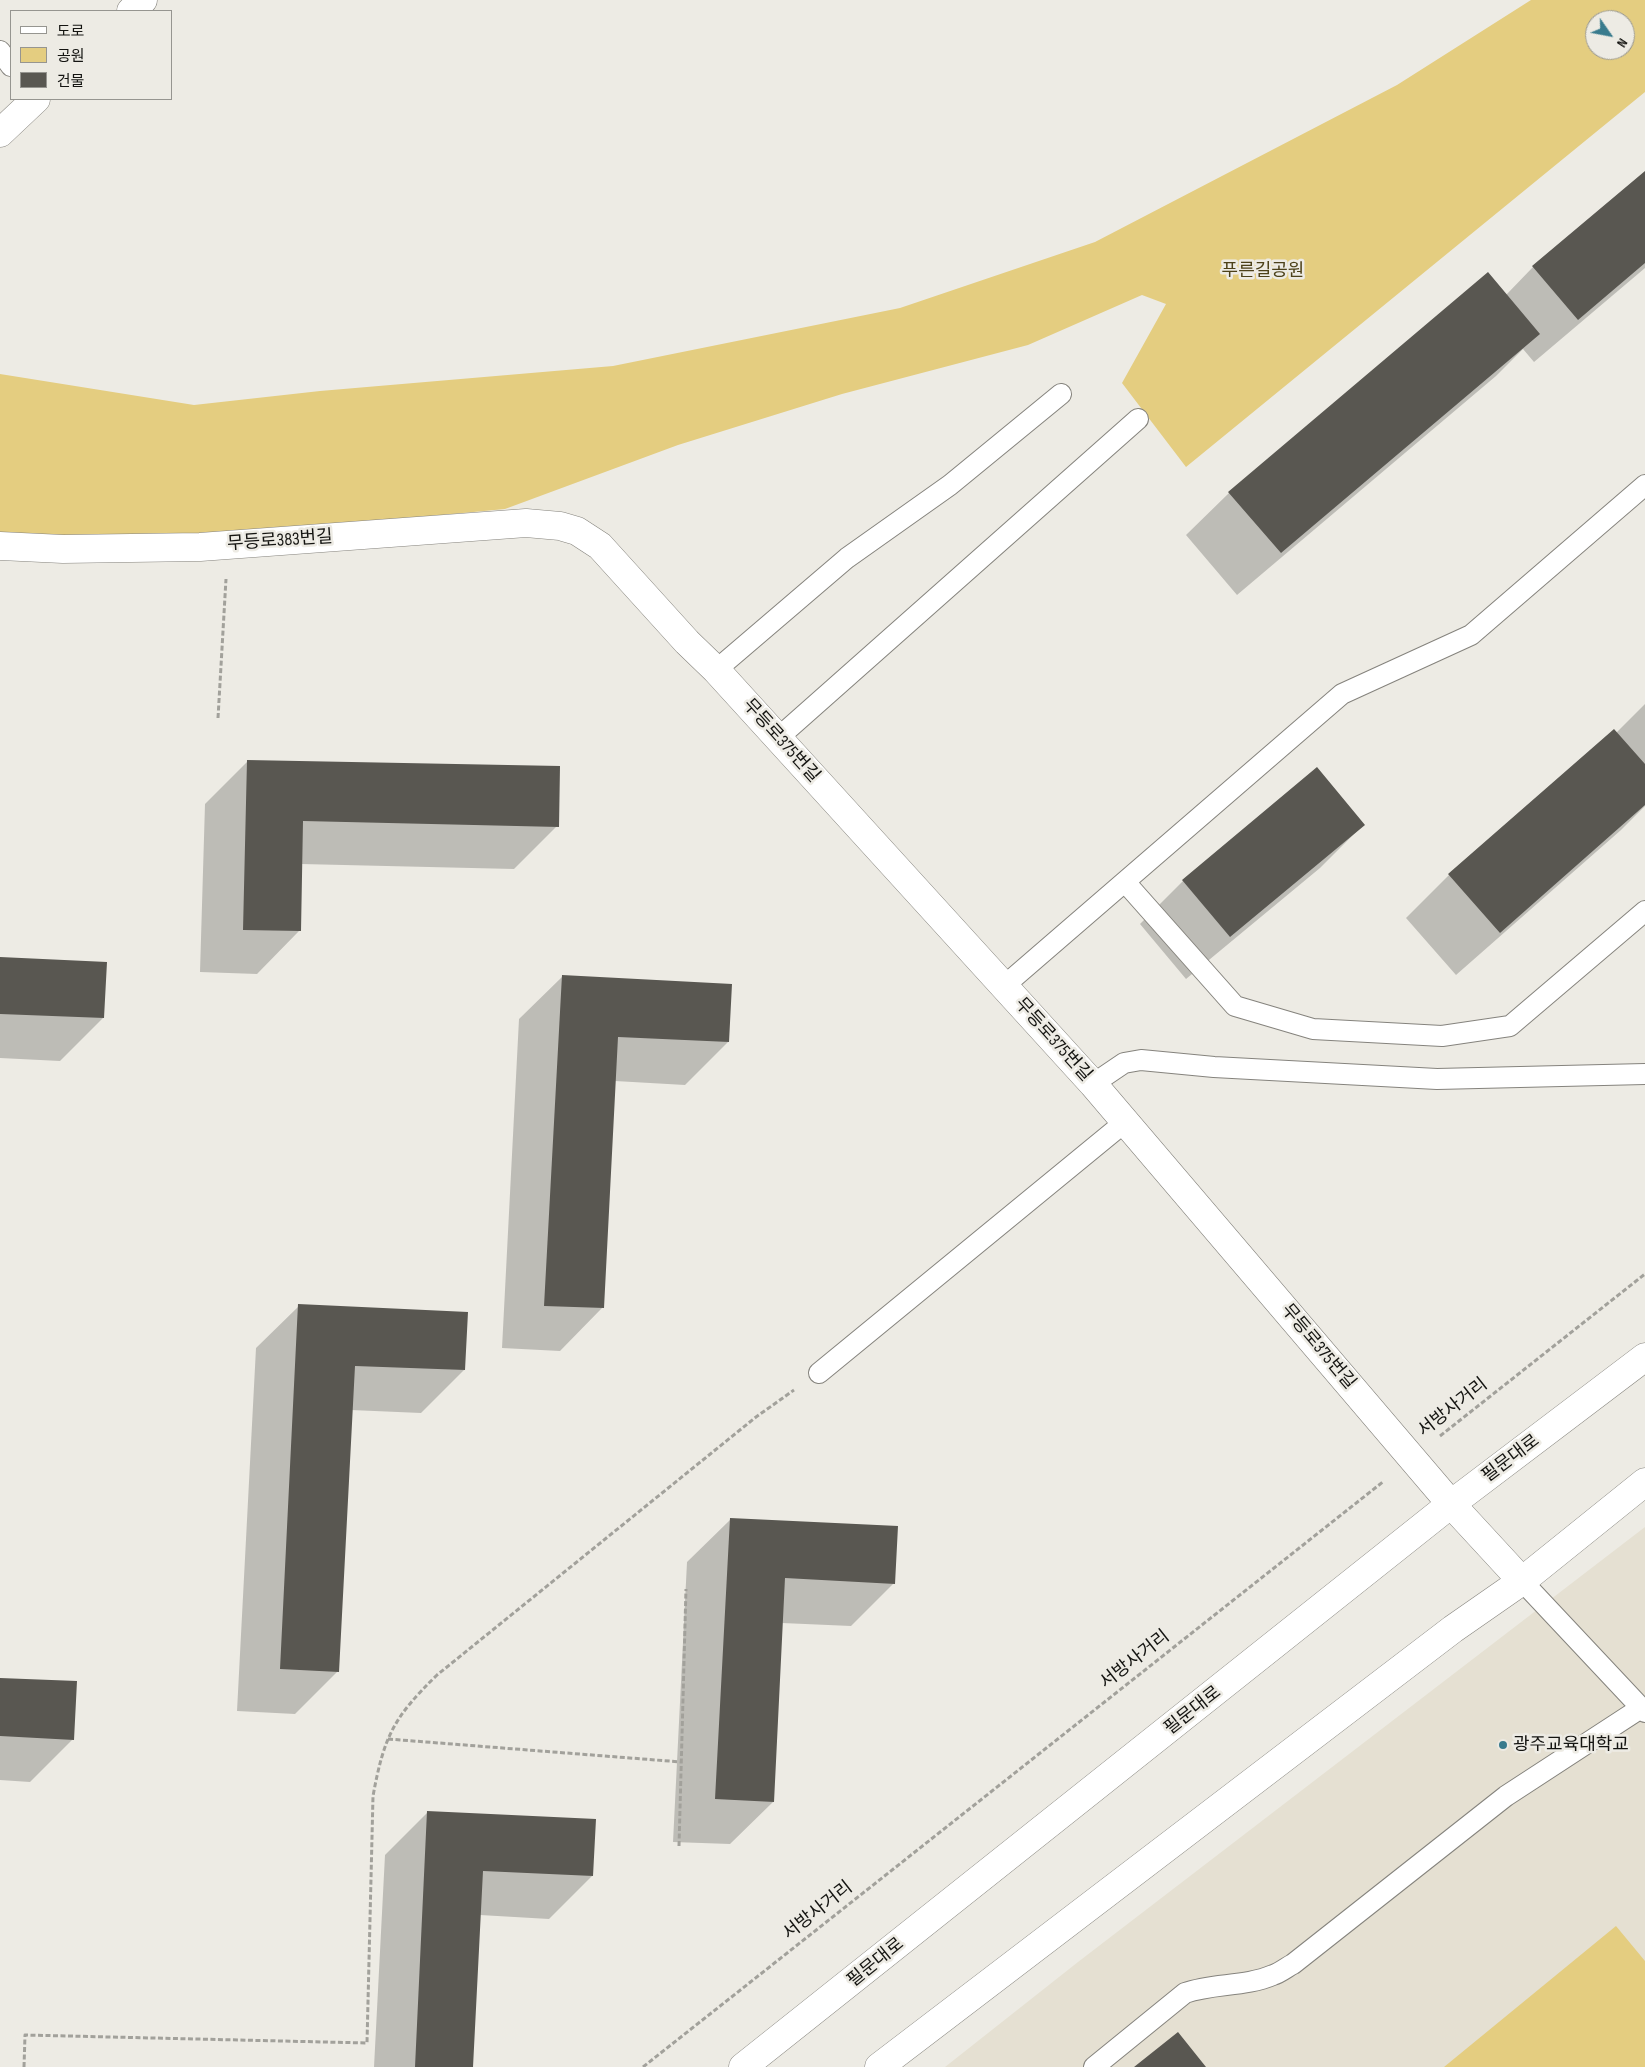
<!DOCTYPE html>
<html>
<head>
<meta charset="utf-8">
<style>
	body { margin:0 }
	#map { position:relative; width:1645px; height:2067px; overflow:hidden; background:#edebe4; font-family:"Sofia Sans Condensed","Noto Sans KR",sans-serif }
	canvas { display:block }
	.legend { position:absolute; left:10px; top:10px; width:162px; height:90px; box-sizing:border-box; background:#edebe4; border:1px solid #969590; margin:0; padding:6px 9px; list-style:none; font-size:15px; color:#141411 }
	.legend li { display:flex; align-items:center; gap:10px; height:25px }
	.legend b { width:25px; border:1px solid #969590 }
	.north { position:absolute; left:1585px; top:10px; width:50px; height:50px; box-sizing:border-box; background:#edebe4; border:1px solid #969590; border-radius:50%; rotate:123deg; font-size:14px; font-weight:700; line-height:20px; text-align:center; color:#141411 }
	.north::after { content:''; display:block; margin:auto; width:18px; height:22px; background:#397b8d; clip-path:polygon(50% 0,100% 100%,50% 72%,0 100%) }
</style>
</head>
<body>
<div id="map">
<canvas width="1645" height="2067"></canvas>
<ul class="legend">
<li><b style="height:6px;background:#fff"></b>도로</li>
<li><b style="height:14px;background:#e4cd80"></b>공원</li>
<li><b style="height:14px;background:#595751"></b>건물</li>
</ul>
<div class="north">N</div>
</div>
<script>
const ctx = document.querySelector('canvas').getContext('2d');
ctx.lineJoin = 'round';
function fill(path, color) { ctx.fillStyle = color; ctx.fill(path, 'evenodd'); }
function stroke(path, color, width, dash) { ctx.strokeStyle = color; ctx.lineWidth = width; ctx.lineCap = dash ? 'butt' : 'round'; ctx.setLineDash(dash || []); ctx.stroke(path); }
function write(font, color, halo, rows, align = 'center') {
  ctx.font = font + ' "Sofia Sans Condensed","Noto Sans KR",sans-serif'; ctx.lineWidth = 5; ctx.setLineDash([]); ctx.textBaseline = 'middle'; ctx.strokeStyle = halo; ctx.fillStyle = color; for (const [text, x, y, turn = 0] of rows) {
    ctx.save(); ctx.translate(x, y); ctx.rotate((+turn || 0) * Math.PI / 180); ctx.textAlign = isNaN(turn) ? turn : align; if (halo) ctx.strokeText(text, 0, 0); ctx.fillText(text, 0, 0); ctx.restore();
  }
}
fill(new Path2D(`
	M1645 1527V2067H945L1078 1962Z`), '#e5e0d2');
fill(new Path2D(`
	M1531 0H1645V92L1186 467 1122 383 1166 304 1142 295 1028 345 842 394 678 445 505 509 273 531 32 540 0 534V374L194 405 320 391 613 366 900 308 1095 242 1397 85ZM1595 20H1625V50H1595Z
	M1616 1926 1645 1961V2067H1444Z`), '#e4cd80');
fill(new Path2D(`
	M1645 172V268L1534 362 1523 349 1496 376 1237 595 1186 535 1229 493 1506 295 1533 267Z
	M1645 704V806L1621 830 1456 975 1406 918 1449 875 1614 730 1616 733Z
	M248 761 557 826 514 869 301 864 299 931 257 974 200 972 205 804Z
	M1363 825 1320 868 1186 979 1140 924 1183 881Z
	M0 958 103 1018 60 1061 0 1058Z
	M562 977 728 1042 685 1085 615 1081 602 1308 560 1351 502 1348 519 1019Z
	M299 1306 464 1370 421 1413 351 1410 338 1671 295 1714 237 1711 256 1348Z
	M730 1520 894 1583 851 1626 782 1623 773 1802 730 1844 673 1842 687 1562Z
	M0 1679 73 1739 30 1782 0 1780Z
	M428 1812 592 1876 549 1919 480 1915 472 2067H374L385 1855Z`), '#0003');
fill(new Path2D(`
	M1645 171V263L1578 320 1532 266Z
	M1488 272 1540 334 1281 553 1228 492Z
	M1614 729 1645 764V805L1500 933 1448 874Z
	M247 760 560 766 559 827 303 821 301 931 243 930Z
	M1317 767 1365 825 1230 937 1182 880Z
	M0 957 107 962 104 1018 0 1014Z
	M562 975 732 984 729 1042 618 1037 604 1308 544 1306Z
	M298 1304 468 1312 465 1370 355 1366 339 1672 280 1669Z
	M730 1518 898 1526 895 1584 785 1578 774 1802 715 1799Z
	M0 1678 77 1681 74 1740 0 1736Z
	M427 1811 596 1819 593 1876 483 1871 473 2067H415Z
	M1178 2032 1206 2067H1134Z`), '#595751');
const service = new Path2D(`
	M0 51 11 66
	M716 670 847 558 950 485 1061 394
	M778 738 1138 419
	M1125 882 1235 1006 1313 1029 1442 1036 1510 1026 1645 911
	M1004 986 1342 694 1471 635 1645 485
	M1093 1084 1124 1063 1141 1060 1214 1067 1437 1079 1645 1074
	M819 1373 1125 1122
	M1522 1581 1645 1712
	M1094 2067 1185 1993C1213 1983 1245 1987 1273 1975 1280 1973 1287 1967 1293 1964L1506 1796 1641 1708`);
const minor = new Path2D(`
	M0 546 63 549 200 547 526 523 560 526 577 531 600 546 687 642 716 670 1093 1084 1451 1504 1522 1581`);
const tertiary = new Path2D(`
	M131 11 143 0
	M0 133 36 99`);
const primary = new Path2D(`
	M743 2067 1451 1504 1645 1357
	M879 2067 1453 1629 1522 1581 1645 1482`);
stroke(service, '#85837d', 22);
stroke(minor, '#85837d', 29);
stroke(tertiary, '#85837d', 29);
stroke(primary, '#85837d', 29);
stroke(new Path2D(`
	M218 718 226 579
	M1440 1436 1645 1274
	M388 1739 681 1762
	M679 1846 686 1589
	M24 2067 25 2035 367 2043 373 1796C384 1736 394 1717 437 1675L756 1417 794 1390
	M643 2067 1384 1481`), '#a2a19b', 3, [5, 2.5]);
stroke(service, '#fff', 20);
stroke(minor, '#fff', 28);
stroke(tertiary, '#fff', 28);
stroke(primary, '#fff', 28);
for (const [x, y, r, color] of [
	[1503,1745,5,"#397b8d"]
]) { const dot = new Path2D(); dot.arc(x, y, r, 0, 2 * Math.PI); ctx.fillStyle = color; ctx.fill(dot); stroke(dot, '#edebe4', 2); }
write('18px', '#4c4119', '#edebe4', [
	["푸른길공원",1263,271]
]);
write('18px', '#141411', '#edebe4', [
	["무등로383번길",280,541,-4],
	["무등로375번길",781,741,48],
	["무등로375번길",1053,1040,48],
	["무등로375번길",1318,1347,50],
	["서방사거리",1453,1408,-38],
	["필문대로",1511,1459,-37],
	["서방사거리",1135,1660,-38],
	["필문대로",1193,1711,-38],
	["서방사거리",818,1911,-38],
	["필문대로",876,1963,-39]
]);
write('18px', '#141411', '#edebe4', [
	["광주교육대학교",1513,1745]
], 'left');
</script>
</body>
</html>
